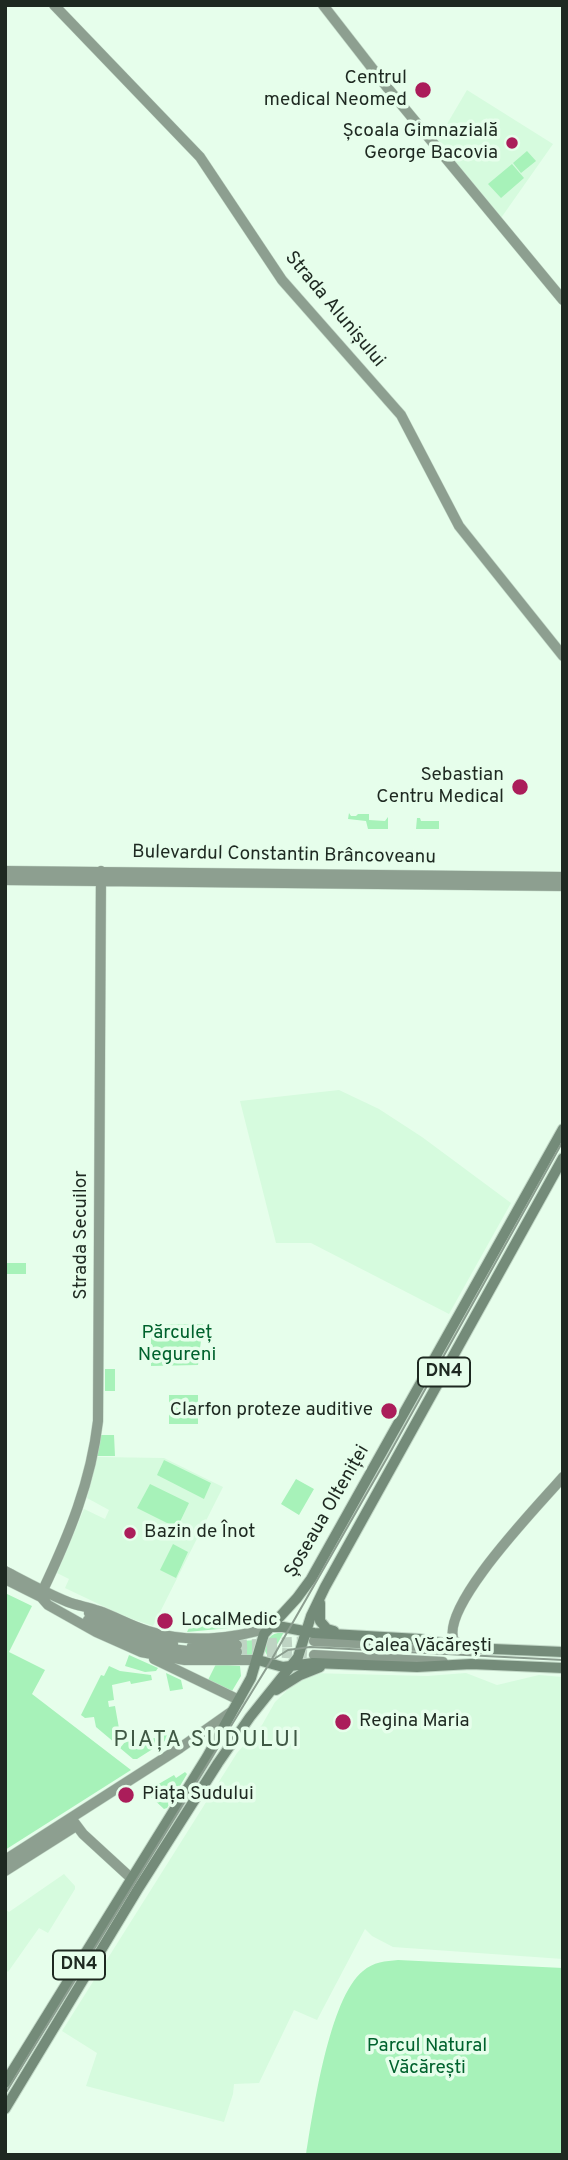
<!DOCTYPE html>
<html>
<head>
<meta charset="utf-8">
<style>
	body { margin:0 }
	#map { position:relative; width:568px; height:2160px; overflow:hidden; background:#e6feeb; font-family:Overpass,sans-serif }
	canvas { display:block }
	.frame { position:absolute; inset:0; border:7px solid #1e2921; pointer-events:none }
</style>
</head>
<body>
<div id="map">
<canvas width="568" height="2160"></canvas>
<div class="frame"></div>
</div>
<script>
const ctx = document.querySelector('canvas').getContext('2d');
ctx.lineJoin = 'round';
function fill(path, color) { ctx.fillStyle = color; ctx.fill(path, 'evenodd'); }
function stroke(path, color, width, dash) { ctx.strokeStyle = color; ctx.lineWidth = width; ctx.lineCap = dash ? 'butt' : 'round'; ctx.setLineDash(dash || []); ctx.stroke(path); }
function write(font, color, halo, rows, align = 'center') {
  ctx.font = font + ' Overpass,sans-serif'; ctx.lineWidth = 7; ctx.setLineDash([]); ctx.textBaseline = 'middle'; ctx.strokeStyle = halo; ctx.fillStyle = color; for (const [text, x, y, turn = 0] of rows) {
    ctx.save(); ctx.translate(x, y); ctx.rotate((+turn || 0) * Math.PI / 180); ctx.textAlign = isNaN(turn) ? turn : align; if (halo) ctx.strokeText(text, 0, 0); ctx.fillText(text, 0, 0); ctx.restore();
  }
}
fill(new Path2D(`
	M467 90 553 144 501 218 437 141Z
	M339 1090 379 1109 422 1137 511 1203 449 1314 311 1243H276L240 1101Z
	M97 1457 164 1458 223 1487 153 1626 126 1617 65 1588 69 1579 57 1573 84 1509 105 1519 109 1510 87 1498Z
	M310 1673 427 1676 466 1673 497 1685 539 1675 563 1677V1959L393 1947 372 1936 365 1929 317 2020 294 2010 259 2083 234 2084 233 2094 224 2122 86 2086 97 2053 62 2031 237 1753 262 1725 275 1702 298 1680Z
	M64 1874 75 1886V1889L48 1933 39 1928 8 1972 5 1969V1909L9 1912Z`), '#d6fbde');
fill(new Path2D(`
	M527 151 536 161 521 173 513 163Z
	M512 164 524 178 501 198 488 184Z
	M349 813 351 816H356L358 814H369V820L385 821 388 817V829H368L366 821 348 819Z
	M417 818H420L421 821H439V829H416Z
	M5 1263H26V1274H5Z
	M203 1324 198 1365 151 1366V1325Z
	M105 1369H115V1391H105Z
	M169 1395H198V1424H169Z
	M100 1435H114L115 1456H97Z
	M164 1460 211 1483 204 1499 157 1475Z
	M296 1479 314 1489 299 1515 281 1504Z
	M150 1484 189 1503 177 1528 137 1508Z
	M173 1544 188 1552 176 1578 160 1570Z
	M5 1593 32 1606 9 1652 45 1670 32 1694 131 1770 5 1850Z
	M197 1612 229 1628 187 1632Z
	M284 1632 269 1659 264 1649C268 1637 271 1633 284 1632Z
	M256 1640 254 1657 241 1656V1641Z
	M129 1655 158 1668 156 1671 145 1672 125 1666Z
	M216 1664 240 1666 241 1676 232 1691 208 1680Z
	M109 1666 120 1671 151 1675 152 1680 131 1684 130 1681 112 1685 114 1700 108 1701 109 1707 115 1706 120 1734 115 1743 96 1727 94 1717 85 1718 81 1715 101 1675 104 1676Z
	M166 1673 181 1680 183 1689 170 1691Z
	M172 1733 173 1736 137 1759H133L120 1748 125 1742 163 1737V1735Z
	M185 1772 187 1774 167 1808 164 1809 149 1795 153 1793 150 1789 174 1775 176 1778Z
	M398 1960 563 1968V2155H306C313 2112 329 1998 363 1971 373 1962 386 1961 398 1960Z`), '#a7f2b9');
stroke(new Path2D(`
	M237 1645 310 1641
	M237 1652H269L314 1655`), '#bed3c3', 10, [10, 5]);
const secondary = new Path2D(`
	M54 5 200 157 282 280 401 415 459 526 563 656
	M323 5 386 86 563 300
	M5 871 563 877
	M5 880 563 886
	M5 1571C26 1582 46 1593 68 1602 78 1606 89 1607 99 1611 116 1617 131 1626 148 1631 186 1643 232 1640 270 1627
	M5 1579 41 1597 48 1605 96 1632 141 1652 185 1660H258
	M43 1590C69 1535 91 1482 98 1421L101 871
	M89 1613 133 1633 173 1644
	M88 1620C143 1647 176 1654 237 1652
	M314 1641 442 1647
	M192 1646 237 1645
	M464 1646 454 1641C439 1607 539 1505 563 1477
	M314 1655 443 1662
	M154 1659 239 1700
	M71 1818 83 1834 132 1879
	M5 1860 180 1748 231 1712
	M5 1871 76 1826`);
const primary = new Path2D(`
	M320 1603V1621L327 1629 334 1631
	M270 1627H283L314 1633 419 1639 470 1648 563 1652
	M258 1660 283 1667 313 1663 417 1667 471 1664 563 1668
	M276 1690 300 1675 320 1667
	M5 2083 207 1757 251 1678 264 1634 297 1598 311 1579 563 1129
	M5 2109 138 1889 218 1763 250 1717 298 1657 311 1616 325 1587 563 1158`);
stroke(secondary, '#c2d8c7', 11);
stroke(primary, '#c2d8c7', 12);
stroke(secondary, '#8d9f90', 10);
stroke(primary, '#748b79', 10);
stroke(new Path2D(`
	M274 1659 288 1650 310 1647 563 1660
	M5 2094 269 1664 387 1458 563 1141`), '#8b9d8f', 2);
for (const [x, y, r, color] of [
	[423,90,9,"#ab1d5a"],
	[512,143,7,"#ab1d5a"],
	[520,787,9,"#ab1d5a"],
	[389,1411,9,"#ab1d5a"],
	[130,1533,7,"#ab1d5a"],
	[165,1621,9,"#ab1d5a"],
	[343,1722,9,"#ab1d5a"],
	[126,1795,9,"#ab1d5a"]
]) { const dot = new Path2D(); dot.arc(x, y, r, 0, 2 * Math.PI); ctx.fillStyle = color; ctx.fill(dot); stroke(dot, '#e6feeb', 2.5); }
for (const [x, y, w] of [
	[444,1372,52],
	[79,1965,52]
]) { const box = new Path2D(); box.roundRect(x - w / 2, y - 14.5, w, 29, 5); ctx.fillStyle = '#e6feeb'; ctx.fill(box); stroke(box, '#1e2921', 2); }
write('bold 18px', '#1e2921', null, [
	["DN4",444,1372],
	["DN4",79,1965]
]);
write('19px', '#1e2921', '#e6feeb', [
	["Centrul",407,79],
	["medical Neomed",407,101],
	["Școala Gimnazială",498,132],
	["George Bacovia",498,154],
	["Sebastian",504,776],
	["Centru Medical",504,798],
	["Clarfon proteze auditive",373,1411],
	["Bazin de Înot",144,1533,"left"],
	["LocalMedic",181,1621,"left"],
	["Regina Maria",359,1722,"left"],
	["Piața Sudului",142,1795,"left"]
], 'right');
write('19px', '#1e2921', '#e6feeb', [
	["Strada Alunișului",334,310,50],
	["Bulevardul Constantin Brâncoveanu",284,856,1],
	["Strada Secuilor",82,1235,-90],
	["Șoseaua Olteniței",328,1512,-60],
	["Calea Văcărești",427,1647]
]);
write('19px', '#00622d', '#e6feeb', [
	["Părculeț",177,1334],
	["Negureni",177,1356],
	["Parcul Natural",427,2047],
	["Văcărești",427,2069]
]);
ctx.letterSpacing = '2px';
write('23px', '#405945', '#e6feeb', [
	["PIAȚA SUDULUI",207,1741]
]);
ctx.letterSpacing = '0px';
</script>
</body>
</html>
